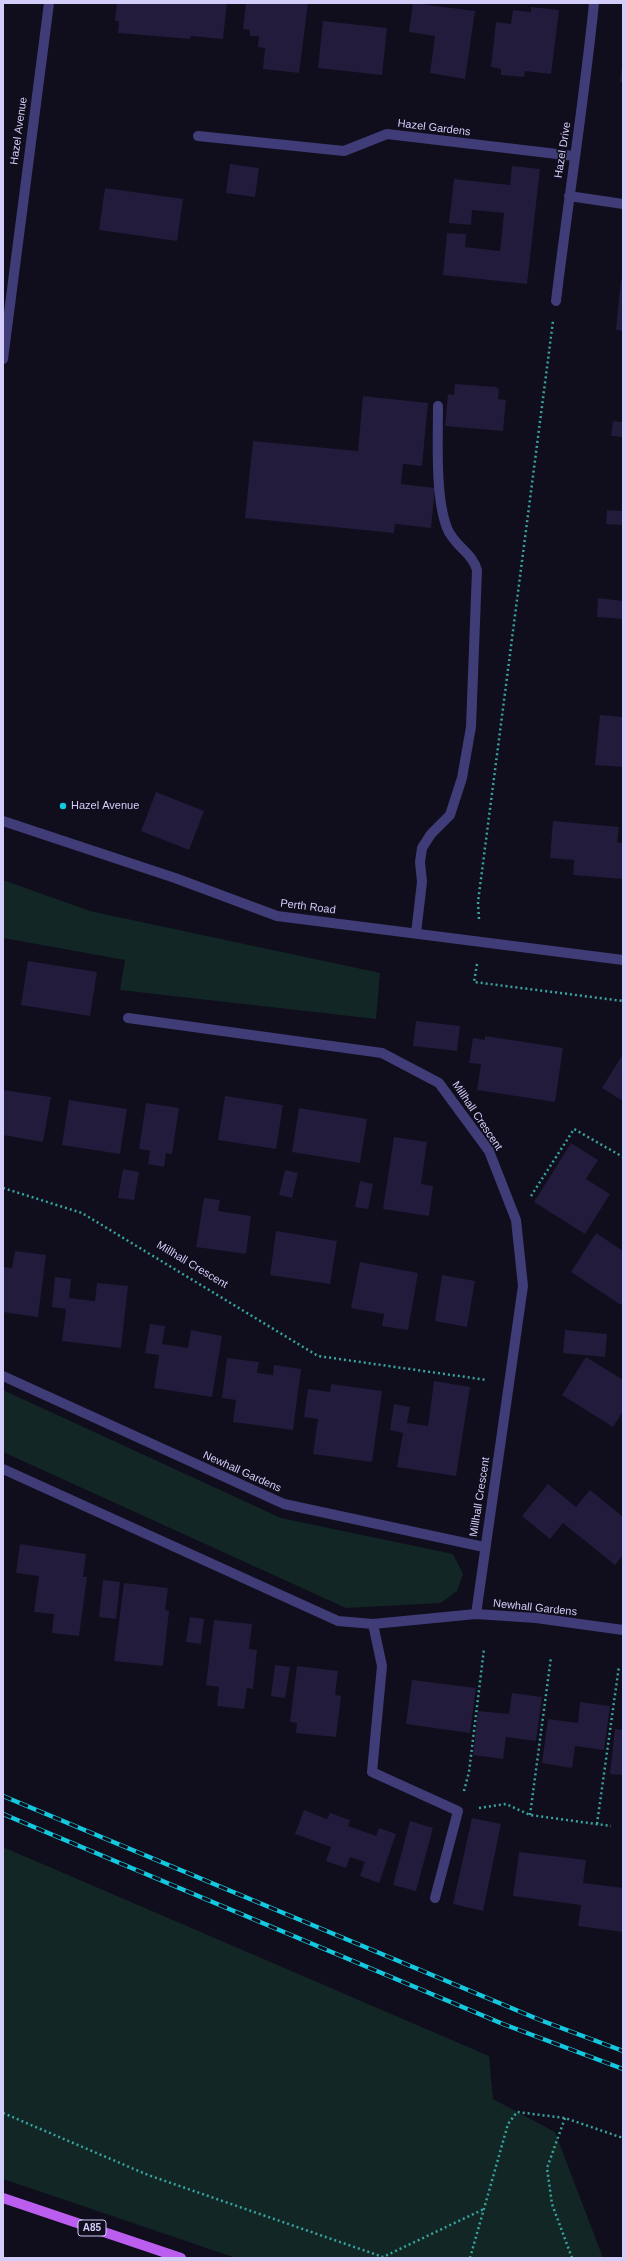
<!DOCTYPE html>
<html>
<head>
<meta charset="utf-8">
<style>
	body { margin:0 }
	#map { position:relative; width:626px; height:2261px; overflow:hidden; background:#100d1c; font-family:Helvetica,sans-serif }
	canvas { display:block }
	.frame { position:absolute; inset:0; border:4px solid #d3cdfa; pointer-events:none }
</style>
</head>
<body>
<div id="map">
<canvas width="626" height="2261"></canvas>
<div class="frame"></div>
</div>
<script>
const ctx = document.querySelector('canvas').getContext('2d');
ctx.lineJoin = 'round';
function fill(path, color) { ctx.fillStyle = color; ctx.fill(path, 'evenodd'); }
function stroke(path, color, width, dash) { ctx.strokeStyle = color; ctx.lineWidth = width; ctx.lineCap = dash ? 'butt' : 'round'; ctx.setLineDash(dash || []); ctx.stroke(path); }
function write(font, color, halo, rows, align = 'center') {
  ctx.font = font + ' Helvetica,sans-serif'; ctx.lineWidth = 3; ctx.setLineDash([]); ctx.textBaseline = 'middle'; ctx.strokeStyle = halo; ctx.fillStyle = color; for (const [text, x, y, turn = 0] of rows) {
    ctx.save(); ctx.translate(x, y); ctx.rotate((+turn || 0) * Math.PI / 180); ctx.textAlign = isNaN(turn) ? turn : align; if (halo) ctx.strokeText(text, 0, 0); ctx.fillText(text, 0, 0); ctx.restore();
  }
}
fill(new Path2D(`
	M3 880 90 911 380 973 376 1019 120 990 125 960 3 938Z
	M3 1390 281 1518 453 1554 463 1574 457 1591 441 1603 346 1608 3 1452Z
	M3 1847 489 2056 493 2099 555 2132 603 2258H236L3 2179Z`), '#112625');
fill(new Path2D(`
	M117 3H227L223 39 191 36 190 39 118 33 119 21H115Z
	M246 3H308L299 73 263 69 265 48 258 47 259 36H250V30L243 29Z
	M413 3 475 11 465 79 430 73 435 36 409 32Z
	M531 7 559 10 551 74 525 71 524 77 501 75V69L491 67 496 22 511 24 513 10 531 12Z
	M323 21 387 28 382 75 318 68Z
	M622 66H623V82H620Z
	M230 164 259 168 255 197 226 193Z
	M512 166 540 169 527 284 443 275 447 233 466 234 465 247 500 251 504 213 472 210 471 225 449 223 454 179 510 185Z
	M105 188 183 199 177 241 99 230Z
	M621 279 623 280V331L616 330Z
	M455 384 496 387 499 390 498 399 506 400 503 431 445 426 448 394 454 395Z
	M363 396 428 403 422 466 403 464 401 484 435 488 431 528 395 524 394 533 245 518 253 441 358 451Z
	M613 421 623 422V437L611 436Z
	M607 510 623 511V525L606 524Z
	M598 598 623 601V619L597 617Z
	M600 715 623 717V767L595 765Z
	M156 792 204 811 189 850 141 831Z
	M553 821 619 827 617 842 623 843V879L573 875 574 860 550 858Z
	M28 961 97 972 90 1016 21 1005Z
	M416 1021 460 1026 457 1051 413 1046Z
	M485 1036 563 1048 555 1102 477 1090 481 1064 469 1063 473 1038 485 1040Z
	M623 1054V1101L602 1088Z
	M3 1090 51 1097 43 1142 3 1135Z
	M225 1096 283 1105 276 1149 218 1140Z
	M69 1100 127 1109 120 1154 62 1145Z
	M146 1103 179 1108 172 1154 166 1153 164 1167 148 1164 150 1151 139 1149Z
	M299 1108 367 1119 360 1163 292 1152Z
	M394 1137 427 1142 421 1184 433 1186 429 1216 383 1209Z
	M571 1143 598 1160 586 1179 610 1194 585 1234 534 1202Z
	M123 1169 139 1172 134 1200 118 1198Z
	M285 1170 298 1173 292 1198 279 1195Z
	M360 1181 373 1184 368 1209 355 1207Z
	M204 1198 220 1200 218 1211 251 1216 246 1254 196 1247Z
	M276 1231 337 1241 330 1284 270 1275Z
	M596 1233 623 1251V1302L621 1305 571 1272Z
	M15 1251 46 1255 38 1317 3 1312V1267L12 1268Z
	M360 1262 418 1273 408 1330 382 1326 384 1314 351 1308Z
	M442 1275 475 1281 467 1327 435 1321Z
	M55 1277 71 1279 69 1298 95 1301 97 1283 128 1286 121 1348 62 1341 66 1309 52 1307Z
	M150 1324 165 1326 162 1344 188 1348 191 1330 222 1336 212 1397 154 1388 159 1355 145 1353Z
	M565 1330 607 1334 605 1357 563 1353Z
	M586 1357 623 1380V1411L613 1427 562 1395Z
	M227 1358 259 1362 257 1373 273 1375 274 1365 301 1369 293 1430 233 1422 236 1400 222 1398Z
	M434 1381 470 1387 456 1476 397 1467 403 1433 390 1430 394 1404 410 1407 407 1423 428 1426Z
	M331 1384 382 1391 372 1462 313 1454 318 1419 304 1417 308 1389 330 1392Z
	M548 1484 576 1507 590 1490 623 1517V1555L615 1565 563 1523 550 1539 522 1516Z
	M20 1544 86 1554 83 1577H87L79 1636 52 1633 54 1614 34 1612 39 1576 16 1573Z
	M103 1580 120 1582 116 1619 99 1617Z
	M124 1583 168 1588 165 1610 169 1611 163 1666 114 1661Z
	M190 1617 204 1619 201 1644 186 1642Z
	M214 1620 252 1624 249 1649 257 1650 253 1689 247 1688 244 1709 217 1706 219 1687 206 1685Z
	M275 1665 290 1667 285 1698 271 1696Z
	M297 1666 338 1671 335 1695 341 1696 336 1737 296 1733 297 1723 290 1722Z
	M412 1680 476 1688 470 1733 406 1724Z
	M512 1693 542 1697 536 1741 506 1737 503 1759 473 1755 478 1711 509 1714Z
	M580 1702 610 1706 604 1750 575 1746 572 1768 542 1763 548 1719 578 1723Z
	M615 1729 623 1730V1775L610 1774Z
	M304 1810 327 1819 330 1813 350 1820 348 1826 376 1836 379 1828 396 1834 379 1883 360 1876 365 1862 350 1857 346 1868 326 1861 331 1847 295 1834Z
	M472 1818 501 1824 483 1911 453 1904Z
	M410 1821 433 1828 416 1891 393 1885Z
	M519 1852 586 1860 583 1883 623 1888V1932L578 1926 581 1905 513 1896Z`), '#221b3b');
stroke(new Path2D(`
	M479 919 478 902 553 321
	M477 964 474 982 623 1001
	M3 1188 82 1213 318 1356 487 1380
	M531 1196 574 1129 623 1157
	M464 1791 469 1772 484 1649
	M479 1808 506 1804 530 1815 611 1826
	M530 1815 551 1657
	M597 1824 619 1666
	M3 2113 148 2175 383 2257 484 2209
	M565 2118 547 2168 552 2204 572 2258
	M470 2258 508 2124 517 2112 565 2118 623 2138`), '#37a49f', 2.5, [2, 3]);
stroke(new Path2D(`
	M198 136 344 151 387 134 574 156
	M416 933 422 882 420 862 422 848 431 834 450 815 462 778 471 727 477 570C472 552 454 546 447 528 435 497 438 440 438 406`), '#3f3c77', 10);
stroke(new Path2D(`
	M569 196 623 204
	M556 301C568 201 584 103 594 3
	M3 359 49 3
	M128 1018 382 1053 439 1083 489 1151 516 1220 523 1286 476 1614
	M3 1376 284 1504 484 1547
	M3 1469 338 1621 373 1624 476 1614 536 1618 623 1630
	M373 1624 382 1666 372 1772 458 1811 435 1898`), '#3f3c77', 10);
stroke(new Path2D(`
	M3 821 175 878 277 916 623 960`), '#3f3c77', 10);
stroke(new Path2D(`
	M3 2198 181 2258`), '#bb5ef0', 10);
const rail = new Path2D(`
	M3 1796 540 2020 623 2051
	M3 1814 503 2024 623 2069`);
stroke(rail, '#14c9df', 4.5);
stroke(rail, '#100d1c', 3, [9]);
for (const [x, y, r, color] of [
	[63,806,4,"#14c9df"]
]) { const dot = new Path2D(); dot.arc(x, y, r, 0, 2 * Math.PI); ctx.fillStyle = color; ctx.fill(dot); stroke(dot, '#100d1c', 1.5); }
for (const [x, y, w] of [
	[92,2228,28]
]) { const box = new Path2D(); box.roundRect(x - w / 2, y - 8, w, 16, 3); ctx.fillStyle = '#100d1c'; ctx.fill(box); stroke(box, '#d3cdfa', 1); }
write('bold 10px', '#d3cdfa', null, [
	["A85",92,2228]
]);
write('11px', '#d3cdfa', '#100d1c', [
	["Hazel Gardens",434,128,7],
	["Hazel Avenue",19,131,-82],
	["Hazel Drive",563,150,-81],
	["Perth Road",308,907,7],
	["Millhall Crescent",477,1116,56],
	["Millhall Crescent",192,1265,31],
	["Newhall Gardens",242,1472,24],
	["Millhall Crescent",480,1497,-81],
	["Newhall Gardens",535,1608,6]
]);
write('11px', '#d3cdfa', '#100d1c', [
	["Hazel Avenue",71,806]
], 'left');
</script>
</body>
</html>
